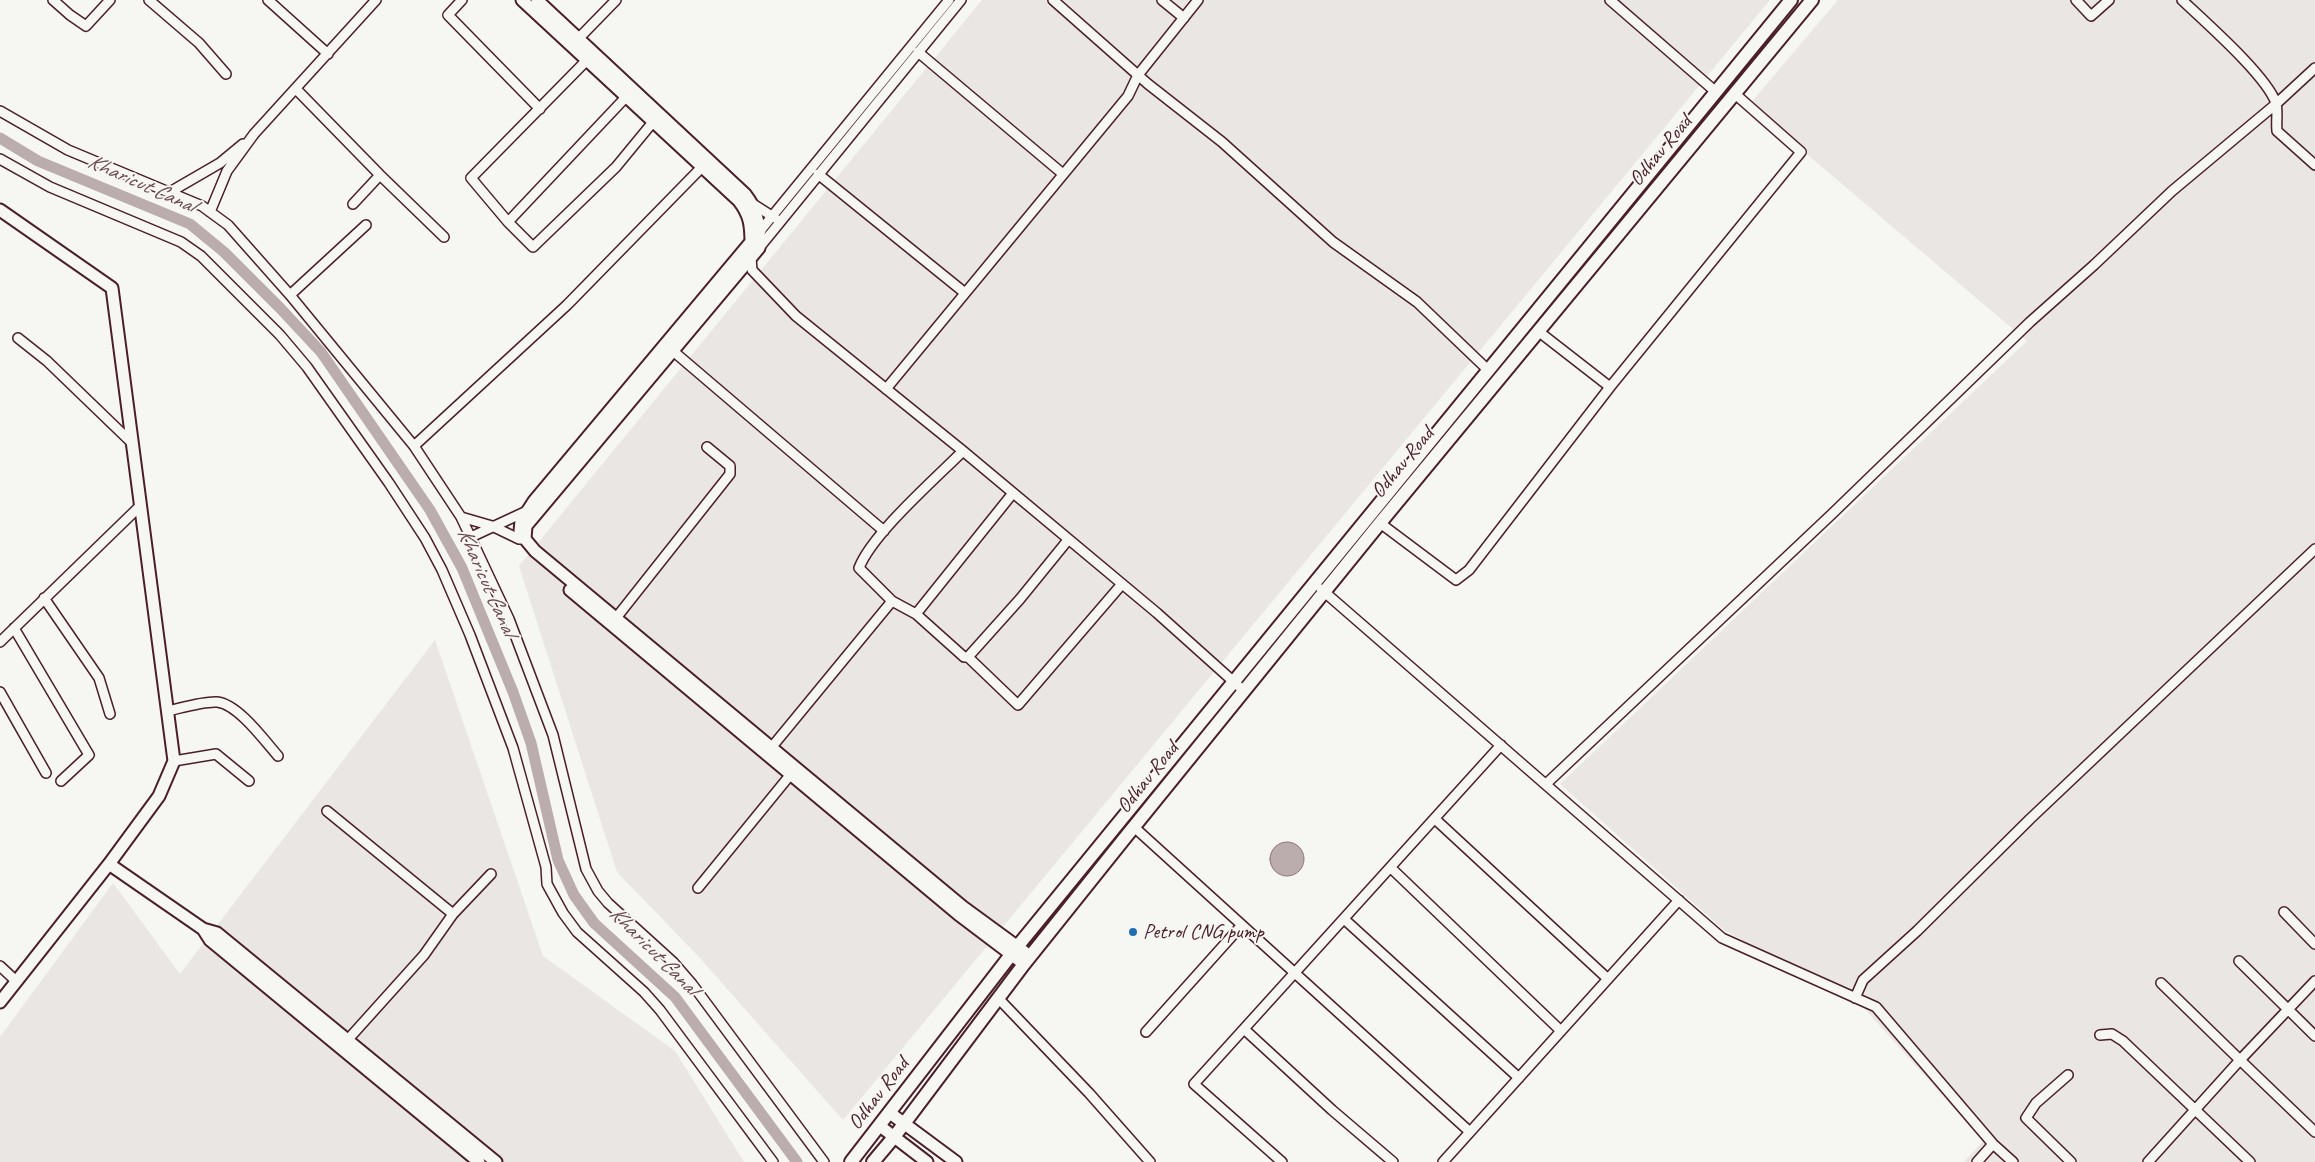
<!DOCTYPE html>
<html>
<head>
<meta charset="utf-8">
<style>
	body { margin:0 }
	canvas { display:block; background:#f6f6f2 }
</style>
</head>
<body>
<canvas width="2315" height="1162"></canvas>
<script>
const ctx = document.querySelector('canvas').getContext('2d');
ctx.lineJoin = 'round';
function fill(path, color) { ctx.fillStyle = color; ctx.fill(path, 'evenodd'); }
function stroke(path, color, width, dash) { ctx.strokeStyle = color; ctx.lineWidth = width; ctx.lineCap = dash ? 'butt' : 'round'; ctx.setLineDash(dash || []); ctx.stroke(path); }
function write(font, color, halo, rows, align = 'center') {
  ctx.font = font + ' Caveat,sans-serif'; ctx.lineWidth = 4; ctx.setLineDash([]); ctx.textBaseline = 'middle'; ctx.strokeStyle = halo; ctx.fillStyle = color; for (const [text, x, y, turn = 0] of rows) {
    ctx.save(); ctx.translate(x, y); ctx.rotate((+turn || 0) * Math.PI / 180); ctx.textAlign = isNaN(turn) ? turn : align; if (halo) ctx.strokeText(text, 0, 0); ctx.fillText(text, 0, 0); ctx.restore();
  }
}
fill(new Path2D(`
	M982 0H1770L843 1120 699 957 617 872 519 566Z
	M1838 0H2315V1162H1964L1983 1141 1864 1008 1724 930 1560 784 2027 341 1749 105Z
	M435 640 543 956 675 1051 744 1162H0V1037L113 883 180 974Z`), '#e9e6e3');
const water = new Path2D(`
	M1270 859a17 17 0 1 1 34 0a17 17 0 1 1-34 0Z`);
fill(water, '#bbadae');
stroke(water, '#8e747a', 1);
stroke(new Path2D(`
	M0 138 38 161 190 224 224 252 280 308 321 352 430 510 462 568 513 692 531 743 558 860 574 895 594 923 675 997 797 1162`), '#bbadae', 11);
const street = new Path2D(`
	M53 0 70 15 86 26 110 0
	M149 0 199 43 226 74
	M268 0 328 54
	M462 0 448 15 540 109
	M1053 0 1148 84 1222 142 1333 242 1417 302 1488 370
	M1162 0 1184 18
	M1610 0 1716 92
	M2076 0 2091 16 2109 0
	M2182 0C2205 22 2266 75 2276 103 2278 111 2276 122 2277 131L2315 165
	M578 39 616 0
	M918 52 1063 174
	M587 60 471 178 508 222 533 247 616 167 653 122
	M296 89 380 175 444 237
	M0 111 68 150 202 206 228 225 290 295 414 446 461 517 509 619 553 735 586 869 598 891 608 903 673 962 692 984 824 1162
	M0 159 50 187 181 242 201 256 280 335 307 367 389 483 425 538 442 570 470 635 513 748 546 867 547 884 563 913 577 932 644 992 660 1010 773 1162
	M818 174 965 293
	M170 192 220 163 243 144
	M353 204 380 175
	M751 207 753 204 775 218
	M210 212 227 171 254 134 376 0
	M508 222 626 97
	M760 231 949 0
	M759 248 961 0
	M751 258 752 270 796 316 963 451 1157 613 1244 691
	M290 295 366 225
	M18 338 47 361 131 442
	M673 351 884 531
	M1610 387 1801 152 1734 93
	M886 389 1128 96 1138 75 1198 0
	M414 446 567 305 702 167
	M963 451C935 479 872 534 859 568L892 601 916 614 964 657H968L1020 599 1068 540
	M461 517 492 526 519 539H525
	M1380 523 1456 580 1469 570 1610 387 1538 331
	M471 537 529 510
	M1321 589 1722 938 1876 1007 1993 1144 2013 1162
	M44 598 99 678 110 714
	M916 614 1013 493
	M616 618 730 474V466L707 447
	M14 628 89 755 61 781
	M0 642 139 507
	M968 657 1018 705 1122 584
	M0 692 46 773
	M167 711C181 708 204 701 217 702 238 704 264 740 278 756
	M771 748 892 601
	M174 761 216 754 249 781
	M1546 784 1833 513 2030 322 2094 265 2172 191 2276 104 2315 68
	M327 811 453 914 491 874
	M1435 819 1608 979
	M1134 827 1470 1132
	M1391 868 1561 1031
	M698 888 791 774
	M2284 912 2315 944
	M1344 919 1519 1078
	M2239 961 2315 1036
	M0 966 16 981
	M2161 983 2240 1060 2315 981
	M1855 998 1863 980 1917 931 2030 819 2315 549
	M999 999 1089 1093 1150 1162
	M1244 1029 1332 1110 1393 1162
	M1146 1032 1241 926
	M2100 1035 2112 1034 2123 1041 2250 1162
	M343 1045 424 955 453 914
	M2068 1075 2036 1103 2026 1118 2071 1162
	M1282 1162 1194 1084 1501 745
	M1443 1162 1679 900
	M1977 1162 1993 1144
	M2148 1162 2240 1060 2315 1132`);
const secondary = new Path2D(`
	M522 0 739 201C750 215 751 226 751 244
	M537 0 745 194C758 210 760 227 759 248L526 526 525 539 535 551 963 907 1030 956
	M0 210 112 288 174 761 159 796 109 864 0 1002
	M520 531 521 521 534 501 760 231
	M570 590 958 914 1024 964
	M109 864 203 929 217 933 496 1162
	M203 929 210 940 479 1162
	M890 1113 956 1162
	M880 1126 927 1162`);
const primary = new Path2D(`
	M851 1162 1017 947 1791 0
	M873 1162 894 1137 1024 964 1124 839 1380 523 1812 0`);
stroke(street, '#4a1f2b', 12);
stroke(secondary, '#4a1f2b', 15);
stroke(primary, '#4a1f2b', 16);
stroke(street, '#f6f6f2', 9);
stroke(secondary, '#f6f6f2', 11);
stroke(primary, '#f6f6f2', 12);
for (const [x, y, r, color] of [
	[1133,932,5,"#1f6fb2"]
]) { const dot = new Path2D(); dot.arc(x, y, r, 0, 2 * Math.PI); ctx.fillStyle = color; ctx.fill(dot); stroke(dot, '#f6f6f2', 2); }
write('21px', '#4a1f2b', '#f6f6f2', [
	["Odhav Road",1661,151,-50],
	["Odhav Road",1403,463,-50],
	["Odhav Road",1148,778,-51],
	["Odhav Road",879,1094,-52]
]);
write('21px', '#4a1f2b', '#f6f6f2', [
	["Petrol CNG pump",1143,932]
], 'left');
write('italic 22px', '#6c4a52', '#f6f6f2', [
	["Kharicut Canal",141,184,24],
	["Kharicut Canal",486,582,66],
	["Kharicut Canal",653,951,45]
]);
</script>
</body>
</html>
